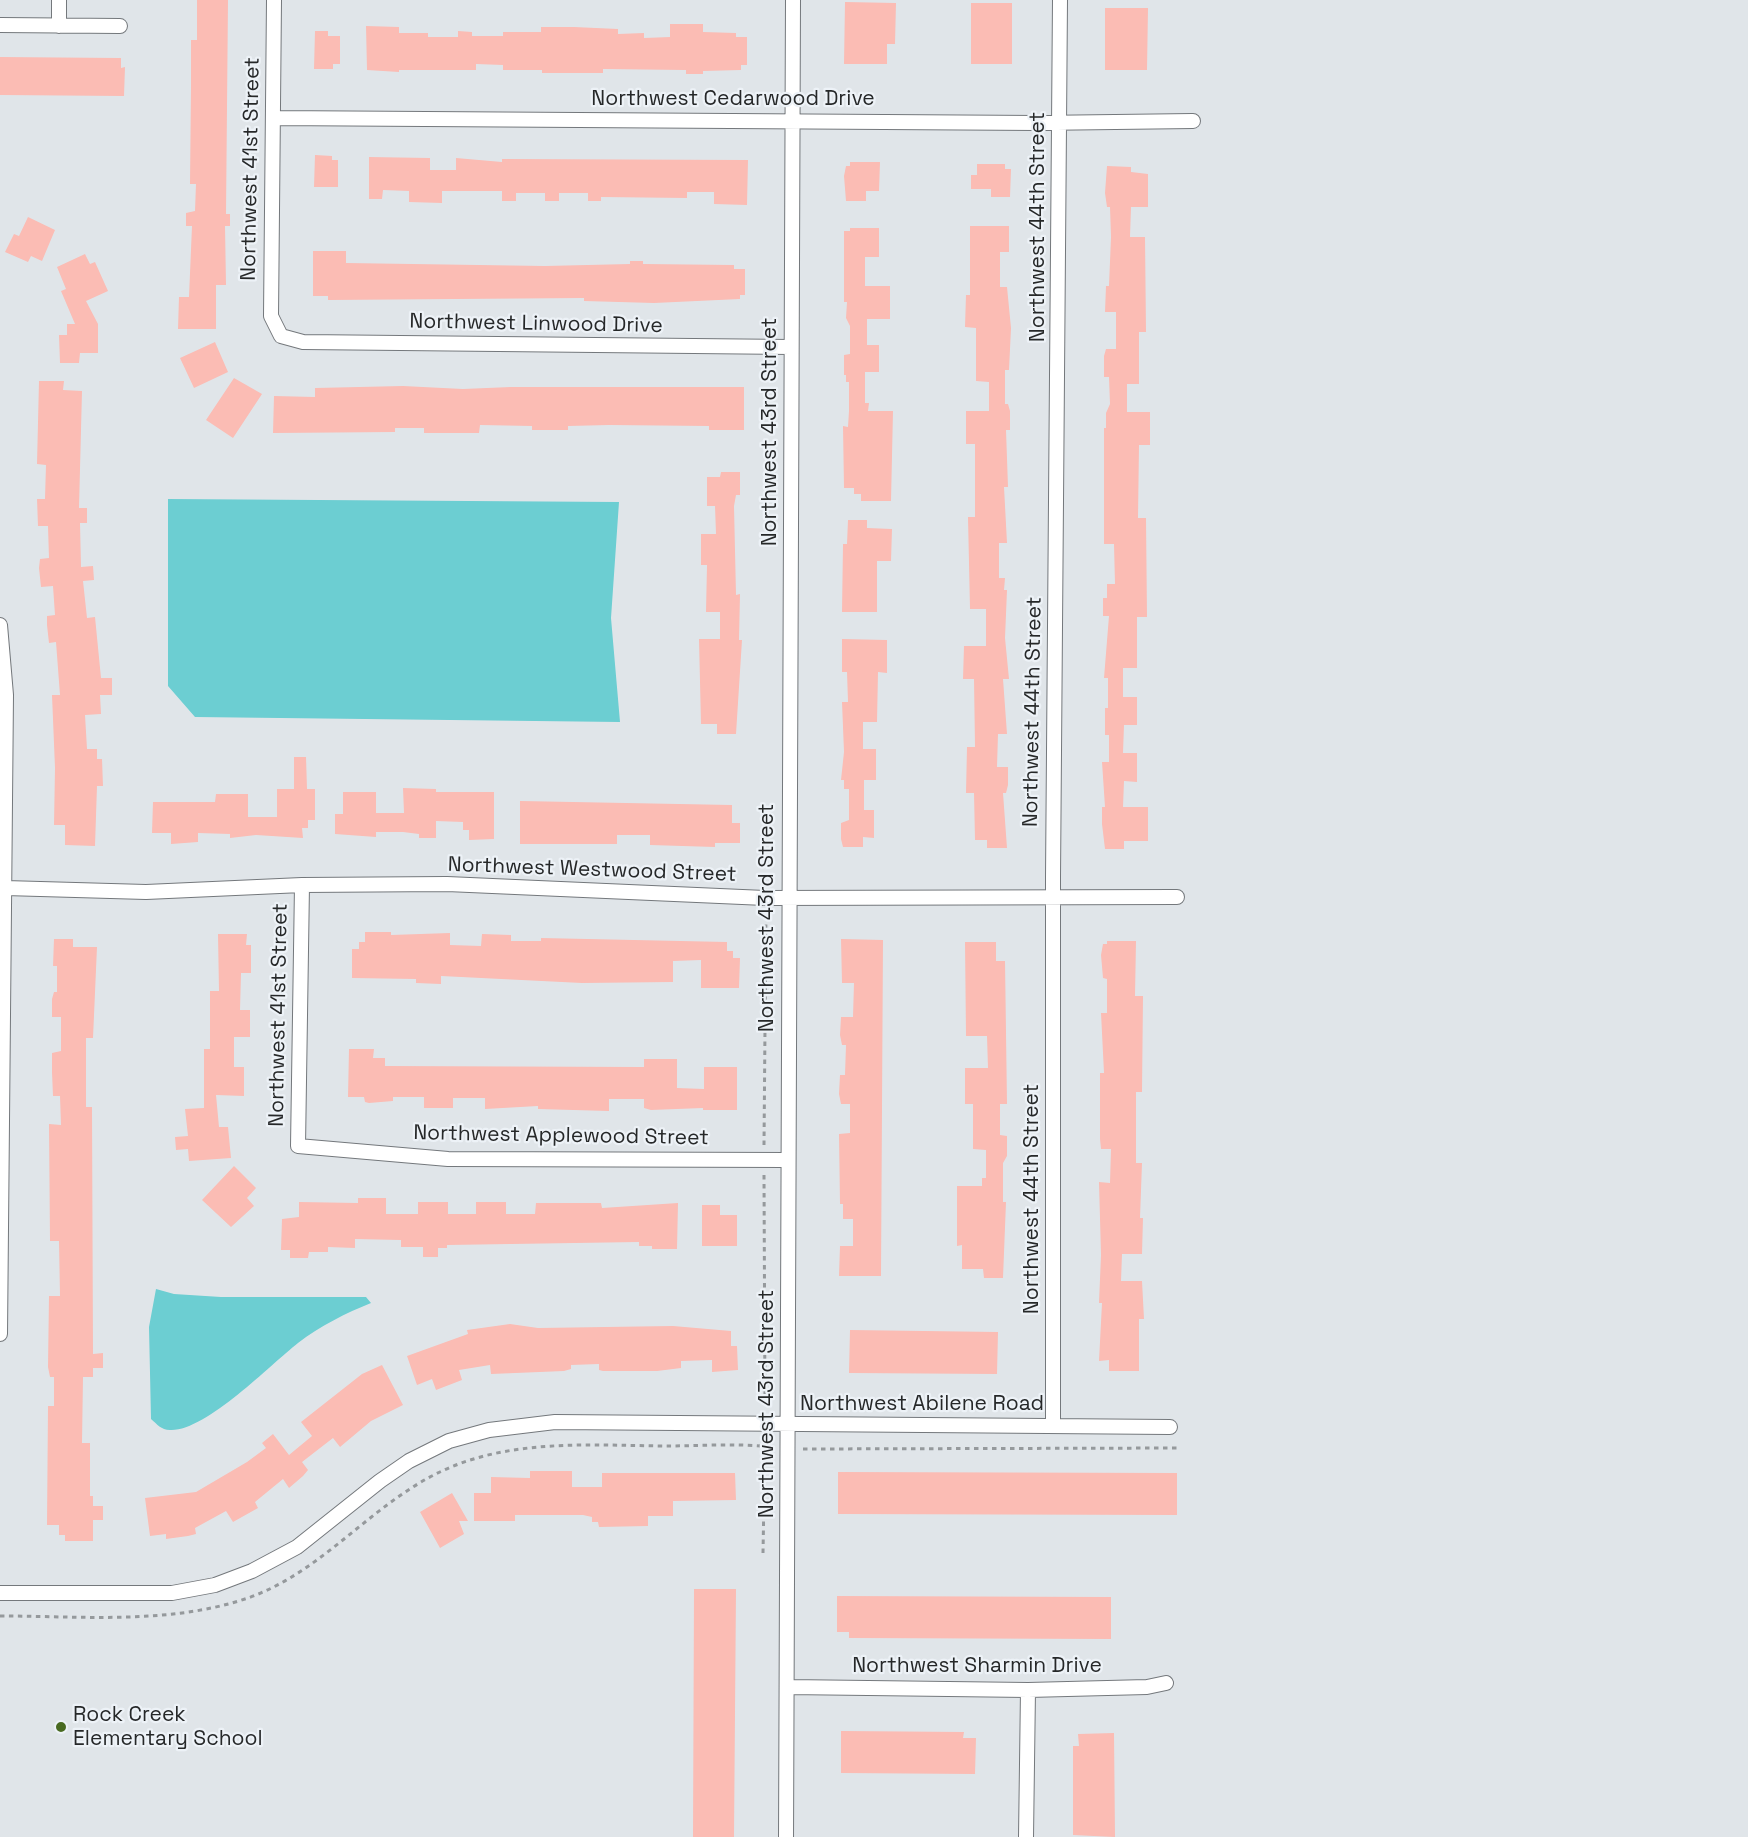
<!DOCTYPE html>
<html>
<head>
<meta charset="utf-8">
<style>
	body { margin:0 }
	canvas { display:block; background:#e0e5e9 }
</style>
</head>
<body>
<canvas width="1748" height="1837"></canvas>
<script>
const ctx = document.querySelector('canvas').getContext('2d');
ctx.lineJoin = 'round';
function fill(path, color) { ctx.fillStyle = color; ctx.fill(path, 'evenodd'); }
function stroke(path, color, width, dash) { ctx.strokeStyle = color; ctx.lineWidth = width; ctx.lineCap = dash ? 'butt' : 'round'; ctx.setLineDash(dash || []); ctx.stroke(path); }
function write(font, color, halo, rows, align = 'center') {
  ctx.font = font + ' "Space Grotesk",sans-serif'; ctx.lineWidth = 4.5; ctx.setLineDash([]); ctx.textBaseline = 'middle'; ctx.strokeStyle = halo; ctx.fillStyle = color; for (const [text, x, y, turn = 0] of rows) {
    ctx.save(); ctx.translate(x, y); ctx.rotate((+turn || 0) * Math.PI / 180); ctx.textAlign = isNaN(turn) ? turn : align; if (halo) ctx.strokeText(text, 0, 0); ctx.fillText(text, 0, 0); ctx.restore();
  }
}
fill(new Path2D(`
	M168 499 619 502 611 618 620 722 195 717 168 686Z
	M156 1289 174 1294 221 1297H366L371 1303C346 1313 320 1326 298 1343 270 1365 205 1432 170 1430 161 1430 157 1424 151 1419L149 1327Z`), '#6cced2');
fill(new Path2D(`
	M197 0H228L226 214H230V226H225L226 285H216V329H178L179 297H189L192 226H186V213L195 211 196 184H190L191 86V40H197Z
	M845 2 896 3 895 44H887V64H844Z
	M971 3H1012V64H971Z
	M1105 8H1148L1147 70H1105Z
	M670 24H703V32L736 33V37H747V65H741V70L703 71V74H686V70L603 69V73H542V70H503V65L476 64V70H399V72L367 70 366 26 399 27V33H428V37H458V31L472 32V36H503V32H541V27H574L618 29V34L644 33V38L670 37Z
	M315 31H328V36H340V64H333V69H314Z
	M0 57 121 58V68L125 67 124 96 0 95Z
	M315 155 332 156V160H338V187H314Z
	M369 157 430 158V170H456V158L502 162V159L748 160 747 205 714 204V192H687V198L601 197V201H588V193H559V201H545V193H516V201H502V191H442V203L409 202V191L383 190 382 199H369Z
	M850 162H880L879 191H866V201H846L844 176 846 166H850Z
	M977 164H1005V169H1011L1010 197H991V189H971V175H977Z
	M1107 166 1131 167V172L1148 174V207H1131L1130 237H1145L1146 332H1139V384H1127V412H1150V445H1139L1138 518H1146L1147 617H1137V668H1123V697H1137V725H1124L1123 753H1137V782L1124 781 1123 807H1148V841H1124V849H1105L1102 824V807H1105L1102 762H1109V735H1105V708H1108V678H1104L1109 616H1103V598H1107V584H1115L1114 544H1104V428H1106V413L1110 404 1109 377H1104V356L1106 349H1116V312H1105L1106 286H1109L1111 237 1110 207H1107L1105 193Z
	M28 217 55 230 42 261 31 256 28 262 5 252 14 234 19 236Z
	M970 226H1009V252H1000V287H1007L1011 328 1009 370H1005V404H1008L1010 411V430H1006L1008 487H1004L1007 543H999V578H1005L1004 590H1007L1005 638 1009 679H1003L1007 734H998L997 767H1008V785L1006 793H1003L1007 848H987V840H975L974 793H966L967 747H975L974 679H963L964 646H986V609H970L968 517H975V444H966V411H989V382L976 381V328L965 327 966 295H970Z
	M850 228H879V257H865V286H890V319H867V345H879V372H865V403H869L868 411H893L891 501H861V494H854V488H844L843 426 848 427 849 411V382H846V375H844V355L850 354V326L846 318 847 302H844V231H850Z
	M313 251H346V263L545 266 630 264V261H643V264L734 265V269H745V295H740V299L654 303 584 301V298L328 300V296H313Z
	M85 254 90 264 95 262 108 291 86 301 98 324V353H80L79 363H60L59 335H67V324H75L61 291 66 289 57 267Z
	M215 342 228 372 194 388 180 358Z
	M234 378 262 394 233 438 206 420Z
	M39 381H64L63 390 82 391 79 508H87V523H80L81 567 93 566 94 580 83 581 87 618 95 617 101 678H112V695H100L101 714 85 715 87 749H97V759H102L103 786H97L95 846 65 845V825H54L55 768 52 695H60L56 642 49 643 47 625V616L55 615 53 586 41 587 39 568 40 559 49 558 48 526H38L37 499H45L46 465 37 464Z
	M403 386 463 389 511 387H744V430H709V426L609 425 568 426V430H532V426L480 425 479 433H424V428H395V432L273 433 274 396 315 397V388Z
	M721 472H740V495H736L734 506 736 595 740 594 739 640H742L736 734H717V724H701L699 639H720V612H706L707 565H701V534H716L715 506H707V477H720Z
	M848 520H867V528L892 529 891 561H877V612H842L843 544H847Z
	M842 639 887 640V673L878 672 877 722H863V749H876V780H864V810H874V838L863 837V847H843L841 839V823L849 820V789H844V780H841L844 752 842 702H848L847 672H842Z
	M294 757H306L307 789H315V820H308V828H302L303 838 256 835 230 838V834L198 833V842L171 844V833H152L153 802H215L216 794H248V817H277V789H294Z
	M403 788 436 789V792H494V839L469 840V830H463V822L436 821V838H419V834L403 832H376V837L335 834V814H343V792H376V813H404Z
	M520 801 732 805V823H740V843H715V847L650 845V835H617V844H520Z
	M365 932H391V935L450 933V945L481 946 482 934 511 935V941H541V938L727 942V951H733V958H740L739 988H701V960L673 961V982L582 983 441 976V984L416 983V979L352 978V949H359V942H365Z
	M218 934H247L246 945H251V973H241L240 1010H250V1037H234V1067H244V1096L216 1095 219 1127H228L231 1158 189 1161 188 1149 176 1150 175 1137 188 1136 185 1109 204 1108V1049H210V991H219Z
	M54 939H73V947H97L93 1038H86V1107H92L93 1354 103 1353V1368H93V1377H83L82 1443H90V1496H93V1506H103V1520H93V1541H65V1535H59V1525H47L48 1406H54V1377H50L48 1367 49 1296H60L59 1241H50L49 1124 61 1125 60 1096H53L52 1072V1053L61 1051V1017H52V999L54 992H57V966H53Z
	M841 939 883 940 881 1276H839L840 1246H853V1219H843V1204H840L839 1134 850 1133V1104H841L839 1094 840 1075H845L846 1045H842L840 1035 841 1017H853L854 983H842Z
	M1107 941H1136L1135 996H1143L1142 1092H1136V1163H1142L1140 1218H1143L1142 1254H1122L1121 1281H1142L1144 1319H1139V1371H1109V1360L1099 1361 1102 1303H1099L1101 1255 1099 1182 1110 1183 1111 1149H1101L1100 1139V1073H1104L1101 1013H1107V979L1103 978 1101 955 1103 944H1107Z
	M965 942H996V961H1005L1007 1104H1000V1135L1007 1136V1156L1003 1163V1202H1006L1003 1278H984L983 1269H962V1245L957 1246V1186H982V1178H986V1150L973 1149V1104H965V1068H988L987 1036H966Z
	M349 1049H374L373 1058H385V1066L644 1067V1059H677V1088L704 1089V1067H737V1110H703V1108L651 1110 644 1108V1099H609V1111L538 1109V1106L485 1109V1098H453V1108H424V1097H393V1101L369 1103 365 1102 364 1097H348Z
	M234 1166 256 1188 247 1198 254 1206 231 1227 202 1200Z
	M358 1198H386V1214H418V1202H448V1214H476V1202H506V1214H535L536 1203H601L602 1208 678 1203 677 1249H652V1246H639V1242L447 1245V1248H438V1257H423V1247H401V1240L355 1239V1248L328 1247V1252H309L308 1258H290V1250H281L282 1219 299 1217V1202L358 1203Z
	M702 1205H720V1215H737V1246H702Z
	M510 1324 538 1328 673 1326 731 1331V1346H737L738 1370 712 1372V1360L681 1361V1368L657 1371H603L599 1370V1364L571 1365V1369L564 1371 491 1374 490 1365 459 1370 462 1380 436 1390 432 1379 417 1385 407 1356 468 1334 467 1330Z
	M850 1330 998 1332 997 1374 849 1373Z
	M382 1365 403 1405 371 1421 340 1447 333 1438 302 1462 308 1470 303 1476 289 1488 283 1479 255 1502 258 1508 233 1522 226 1511 195 1528 196 1534 188 1536 166 1539V1534L150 1536 145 1498 196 1492 247 1462 266 1448 262 1443 273 1434 289 1455 312 1436 301 1422 362 1374Z
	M530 1471H572V1487H602V1473H735L736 1500 673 1501V1516H648V1526L599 1527 598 1522H592V1517L583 1515H515V1521H474V1493H491V1477L530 1478Z
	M838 1472 1177 1473V1515L838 1514Z
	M452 1493 468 1521H459L464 1534 440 1548 420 1512Z
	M694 1589H736L734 1837H693Z
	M837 1596 1111 1597V1639L849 1638V1632H837Z
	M841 1731 964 1732 963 1738H976L975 1774 841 1773Z
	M1114 1733 1115 1837 1073 1835V1746H1079L1078 1734Z`), '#fbbcb4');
const street = new Path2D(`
	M274 0 271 316 281 336 303 342 791 347
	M0 25 120 26
	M59 26V0
	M273 118 1037 123 1193 121
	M0 625 6 695 0 1334
	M302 885 298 1146 448 1159 787 1160
	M5 888 146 892 302 885 447 884 765 898 1177 897
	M1053 1425V877L1060 0
	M0 1593H172L215 1585 252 1571 297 1547 380 1481 409 1461 449 1441 489 1430 555 1422 1170 1427
	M788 1687 1028 1690 1147 1687 1166 1683
	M786 1837 793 0
	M1026 1837 1028 1690`);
stroke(street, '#74787c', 16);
stroke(new Path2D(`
	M764 1145 766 911
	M764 1175 765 1409
	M803 1449 1181 1448
	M763 1553 765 1439
	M0 1616C82 1616 169 1625 248 1598 313 1575 356 1523 413 1487 490 1437 576 1445 664 1446 699 1446 737 1443 772 1447`), '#95999c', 3, [4.5, 4.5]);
stroke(street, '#fff', 14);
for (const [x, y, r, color] of [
	[61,1727,6,"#496a21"]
]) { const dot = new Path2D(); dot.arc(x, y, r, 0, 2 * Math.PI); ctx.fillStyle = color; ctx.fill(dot); stroke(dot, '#edf2f7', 2); }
write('21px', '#262829', '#edf2f7', [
	["Northwest Cedarwood Drive",733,99],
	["Northwest 41st Street",251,169,-89],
	["Northwest 44th Street",1038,227,-90],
	["Northwest Linwood Drive",536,324,1],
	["Northwest 43rd Street",770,432,-90],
	["Northwest 44th Street",1033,712,-89],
	["Northwest Westwood Street",592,870,2],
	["Northwest 43rd Street",767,918,-90],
	["Northwest 41st Street",279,1015,-89],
	["Northwest Applewood Street",561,1136,1],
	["Northwest 44th Street",1032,1199,-90],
	["Northwest 43rd Street",767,1404,-90],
	["Northwest Abilene Road",922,1404],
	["Northwest Sharmin Drive",977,1666]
]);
write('21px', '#262829', '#edf2f7', [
	["Rock Creek",73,1715],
	["Elementary School",73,1739]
], 'left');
</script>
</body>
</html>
